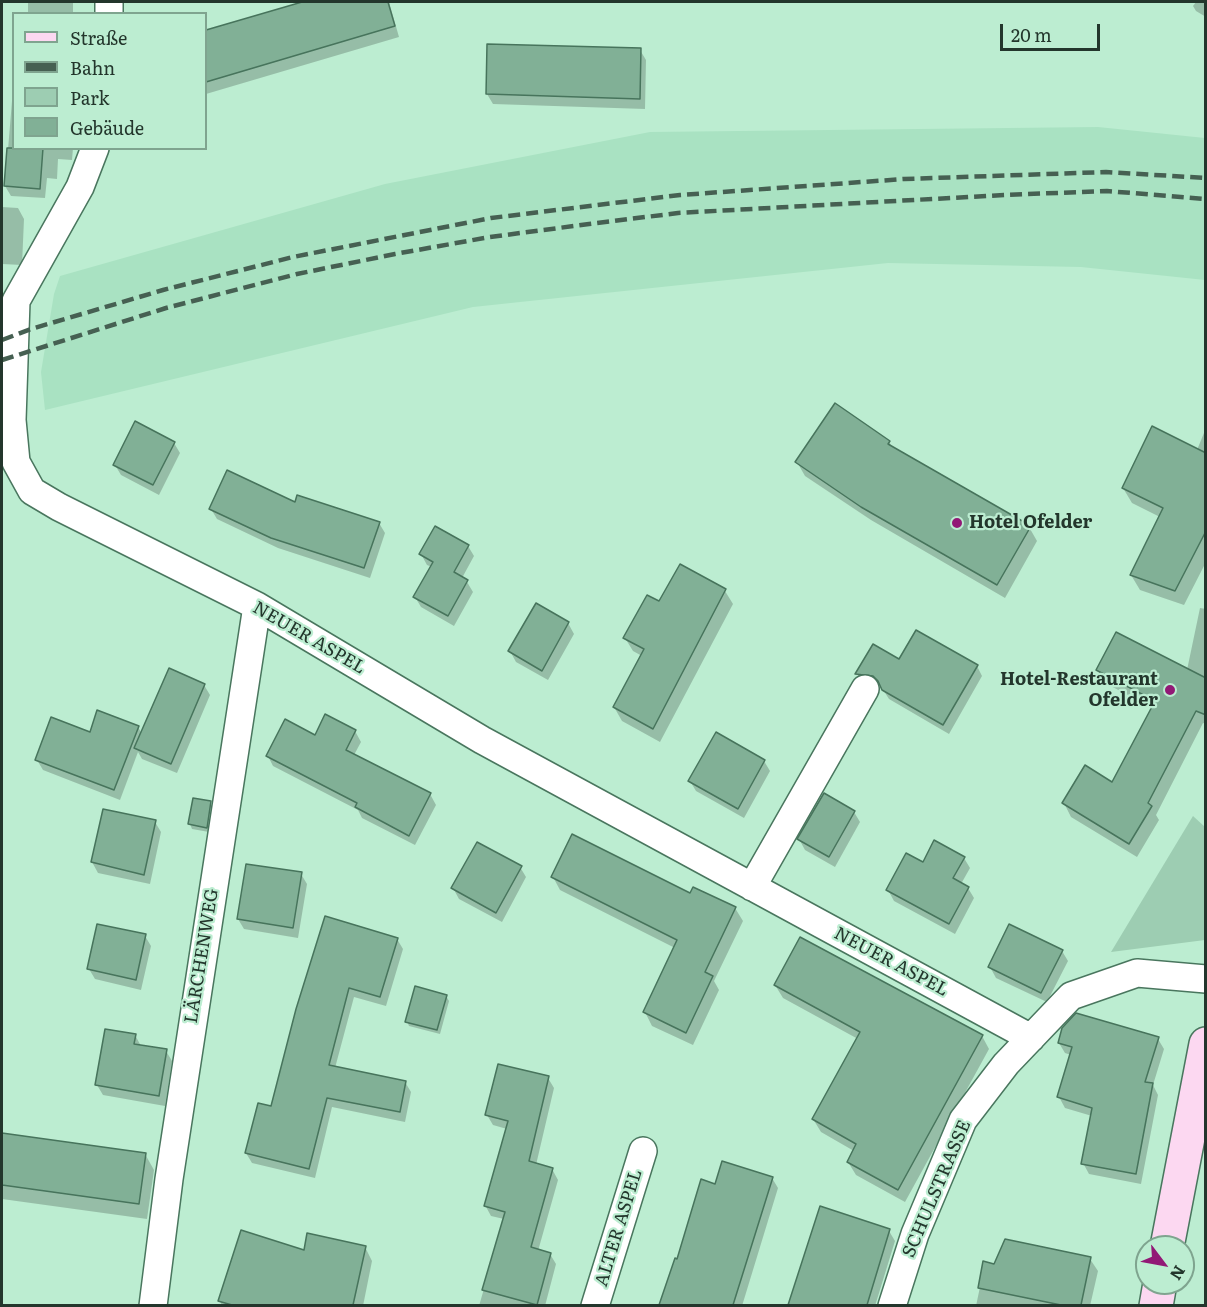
<!DOCTYPE html>
<html>
<head>
<meta charset="utf-8">
<style>
	body { margin:0 }
	#map { position:relative; width:1207px; height:1307px; overflow:hidden; background:#bcedd1; font-family:Literata,serif }
	canvas { display:block }
	.frame { position:absolute; inset:0; border:3px solid #23362c; pointer-events:none }
	.legend { position:absolute; left:12px; top:12px; width:195px; height:138px; box-sizing:border-box; background:#bcedd1; border:2px solid #7fa48f; margin:0; padding:8px 10px; list-style:none; font-size:18px; color:#23362c }
	.legend li { display:flex; align-items:center; gap:12px; height:30px }
	.legend b { width:30px; border:2px solid #7fa48f }
	.north { position:absolute; left:1135px; top:1235px; width:60px; height:60px; box-sizing:border-box; background:#bcedd1; border:2px solid #7fa48f; border-radius:50%; rotate:122deg; font-size:16px; font-weight:700; line-height:24px; text-align:center; color:#23362c }
	.north::after { content:''; display:block; margin:auto; width:21px; height:27px; background:#921976; clip-path:polygon(50% 0,100% 100%,50% 72%,0 100%) }
	.scale { position:absolute; left:1000px; top:24px; width:100px; height:27px; box-sizing:border-box; border:3px solid #23362c; border-top:0; padding-left:8px; font-size:18px; line-height:21px; white-space:nowrap; color:#23362c; -webkit-text-stroke:4px #bcedd1; paint-order:stroke }
</style>
</head>
<body>
<div id="map">
<canvas width="1207" height="1307"></canvas>
<div class="frame"></div>
<ul class="legend">
<li><b style="height:8px;background:#fcd8f1"></b>Straße</li>
<li><b style="height:8px;background:#466052"></b>Bahn</li>
<li><b style="height:16px;background:#9dcdb2"></b>Park</li>
<li><b style="height:16px;background:#81b096"></b>Gebäude</li>
</ul>
<div class="north">N</div>
<div class="scale">20 m</div>
</div>
<script>
const ctx = document.querySelector('canvas').getContext('2d');
ctx.lineJoin = 'round';
function fill(path, color) { ctx.fillStyle = color; ctx.fill(path, 'evenodd'); }
function stroke(path, color, width, dash) { ctx.strokeStyle = color; ctx.lineWidth = width; ctx.lineCap = dash ? 'butt' : 'round'; ctx.setLineDash(dash || []); ctx.stroke(path); }
function write(font, color, halo, rows, align = 'center') {
  ctx.font = font + ' Literata,serif'; ctx.lineWidth = 4.5; ctx.setLineDash([]); ctx.textBaseline = 'middle'; ctx.strokeStyle = halo; ctx.fillStyle = color; for (const [text, x, y, turn = 0] of rows) {
    ctx.save(); ctx.translate(x, y); ctx.rotate((+turn || 0) * Math.PI / 180); ctx.textAlign = isNaN(turn) ? turn : align; if (halo) ctx.strokeText(text, 0, 0); ctx.fillText(text, 0, 0); ctx.restore();
  }
}
fill(new Path2D(`
	M1098 127 1205 138V280L1081 267 888 263 473 307 45 410 41 372 54 294 60 276 385 184 650 132Z`), '#a9e2c2');
fill(new Path2D(`
	M1193 816 1205 827V940L1111 952Z`), '#9dcdb2');
fill(new Path2D(`
	M28 2H73V14H28Z
	M308 2H389L399 37 206 94V32Z
	M1196 2H1206V17L1196 11 1193 6Z
	M640 50 646 60 645 109 493 104 487 94Z
	M12 101H14V148H73L72 160 58 159 57 179 47 178 45 198 11 196 5 186Z
	M2 207 18 208 24 219 22 265 2 264Z
	M1206 428V562L1184 605 1140 590 1131 575 1160 517 1132 503 1123 488 1197 450Z
	M889 442 893 448 1029 527 1037 541 1005 598 871 520 805 476 797 462Z
	M174 443 180 453 159 495 121 475 115 465Z
	M296 504 379 523 385 533 370 578 278 548 217 519 211 509Z
	M468 546 474 556 462 578 467 582 473 592 454 626 421 607 415 597 432 567 427 565 421 554Z
	M725 591 733 604 660 742 622 721 614 707 642 656 633 651 625 638 660 603Z
	M1200 608 1206 609V724L1203 723 1156 815 1159 820 1137 857 1071 817 1064 803 1113 784 1153 708 1105 683 1098 670H1187Z
	M568 623 574 634 548 680 516 662 510 651Z
	M900 661 977 666 982 676 949 734 889 699 880 685 863 683 857 674Z
	M204 685 210 695 177 773 142 759 138 752 120 800 43 770 37 760 90 733 138 727 142 734Z
	M355 731 361 742 354 755 430 794 436 805 415 845 362 818 358 810 273 766 268 756 315 737Z
	M764 761 770 771 744 818 696 791 690 781Z
	M210 803 213 807 209 832 192 829 190 824Z
	M854 812 860 822 835 867 805 850 799 839Z
	M155 822 161 832 150 884 98 873 92 862Z
	M964 858 970 868 961 884 968 888 974 898 955 934 894 901 888 890 923 864Z
	M520 867 526 877 502 922 459 899 453 888Z
	M301 874 307 884 298 938 244 929 238 919Z
	M553 877 691 895 694 889 735 908 743 921 714 981 719 990 693 1045 652 1026 645 1012 675 948 560 890Z
	M145 936 151 946 141 990 95 979 89 969Z
	M397 939 403 949 386 1006 354 997 335 1068 405 1082 411 1092 405 1122 332 1107 315 1178 252 1163 246 1153 272 1108 298 1010Z
	M1062 951 1068 961 1047 1002 996 978 990 967Z
	M775 985 982 1036 989 1049 905 1202 856 1175 848 1162 854 1151 821 1132 813 1119 858 1039 783 998Z
	M446 996 449 1001 440 1034 409 1026 407 1021Z
	M135 1035 141 1046 166 1051 172 1061 165 1106 103 1095 97 1085Z
	M1158 1039 1164 1049 1153 1085 1158 1095 1141 1184 1089 1174 1083 1163 1092 1116 1065 1108 1059 1097 1071 1055 1065 1053 1059 1043Z
	M548 1078 554 1088 536 1165 552 1169 558 1180 538 1251 550 1254 556 1264 545 1306H479L504 1219 491 1216 485 1205 507 1129 493 1125 487 1115Z
	M2 1134 145 1154 154 1170 147 1219 2 1199Z
	M772 1178 778 1188 742 1306H661L676 1260 678 1261 716 1186Z
	M821 1207 889 1231 895 1241 875 1306H789Z
	M365 1247 372 1261 363 1306H222L220 1301 305 1252Z
	M1090 1259 1098 1271 1090 1306H976L985 1263 995 1266Z`), '#0003');
const building = new Path2D(`
	M302 2H388L395 26 206 82V30Z
	M487 44 641 48 640 99 486 94Z
	M7 148H43L40 189 4 186Z
	M835 403 890 441 888 444 1031 526 997 585 861 507 795 462Z
	M135 421 175 442 153 485 113 465Z
	M1152 426 1206 453V531L1175 591 1130 575 1163 508 1122 488Z
	M227 470 295 502 297 495 380 522 364 568 271 538 209 509Z
	M435 526 469 545 454 572 468 580 448 616 413 597 433 562 419 554Z
	M680 564 726 589 653 729 613 707 644 649 623 638 647 595 659 601Z
	M536 603 569 622 542 671 508 651Z
	M916 630 978 665 943 725 882 690 878 681 873 676 855 674 873 644 899 659Z
	M1116 632 1206 678V715L1196 711 1148 803 1152 806 1129 844 1062 803 1085 765 1112 782 1155 701 1096 670Z
	M169 668 205 684 171 764 134 748Z
	M97 710 139 726 114 790 35 760 51 717 90 732Z
	M325 714 356 730 346 750 431 793 409 836 355 807 357 803 266 756 285 719 315 735Z
	M716 732 765 760 738 809 688 781Z
	M824 793 855 811 829 857 797 839Z
	M193 798 211 801 207 828 188 824Z
	M103 809 156 820 144 875 91 862Z
	M572 834 690 893 693 887 736 907 705 972 713 976 686 1033 643 1012 677 940 551 877Z
	M934 840 965 857 953 878 969 887 949 924 886 890 906 853 923 862Z
	M477 842 522 866 496 913 451 888Z
	M246 864 302 872 293 928 237 919Z
	M325 916 398 938 380 997 349 988 329 1065 406 1081 400 1112 327 1098 309 1169 245 1153 258 1103 271 1106 296 1009Z
	M97 924 146 934 136 980 87 969Z
	M1009 924 1063 950 1041 993 988 967Z
	M800 937 983 1035 898 1190 847 1162 856 1144 812 1119 860 1032 774 985Z
	M415 986 447 995 437 1030 405 1022Z
	M1076 1013 1159 1037 1145 1082 1153 1083 1136 1174 1081 1164 1092 1108 1057 1097 1072 1047 1058 1043 1062 1028Z
	M105 1029 136 1034 134 1044 167 1049 159 1096 95 1085Z
	M498 1064 549 1076 529 1161 553 1168 531 1247 551 1253 537 1305 482 1290 505 1212 484 1206 508 1121 485 1115Z
	M2 1133 146 1153 139 1204 2 1185Z
	M722 1161 773 1177 733 1305H659L675 1258 677 1259 701 1179 715 1184Z
	M820 1206 890 1229 867 1305H788Z
	M241 1230 304 1250 307 1233 366 1246 353 1305H232L218 1301Z
	M1005 1239 1091 1257 1081 1305H1061L978 1288 983 1261 994 1264Z`);
fill(building, '#81b096');
stroke(building, '#47745c', 1.5);
const street = new Path2D(`
	M109 14V2
	M95 148 80 187 16 301 12 420 16 462 32 491 59 507 257 606 482 740 1031 1038
	M752 887 865 689
	M153 1306 169 1179 257 606
	M595 1306 643 1151
	M892 1306 915 1234 963 1120 1006 1064 1071 996 1137 973 1206 979`);
const secondary = new Path2D(`
	M1167 1247 1206 1044
	M1156 1306 1160 1283`);
stroke(street, '#49765e', 30);
stroke(secondary, '#49765e', 36);
stroke(street, '#fff', 27);
stroke(secondary, '#fcd8f1', 33);
stroke(new Path2D(`
	M2 340 31 329 163 290 293 257 491 218 680 195 904 179 1106 172 1206 178
	M2 360 166 308 297 274 395 254 490 237 589 224 678 213 1004 195 1107 191 1206 199`), '#466052', 4.5, [12, 6]);
for (const [x, y, r, color] of [
	[957,523,6,"#921976"],
	[1170,690,6,"#921976"]
]) { const dot = new Path2D(); dot.arc(x, y, r, 0, 2 * Math.PI); ctx.fillStyle = color; ctx.fill(dot); stroke(dot, '#bcedd1', 2); }
write('bold 18px', '#23362c', '#bcedd1', [
	["Hotel Ofelder",969,523],
	["Hotel-Restaurant",1158,680,"right"],
	["Ofelder",1158,701,"right"]
], 'left');
write('18px', '#23362c', '#bcedd1', [
	["NEUER ASPEL",309,638,30],
	["LÄRCHENWEG",202,956,-81],
	["NEUER ASPEL",891,962,28],
	["SCHULSTRASSE",937,1189,-67],
	["ALTER ASPEL",619,1228,-73]
]);
</script>
</body>
</html>
